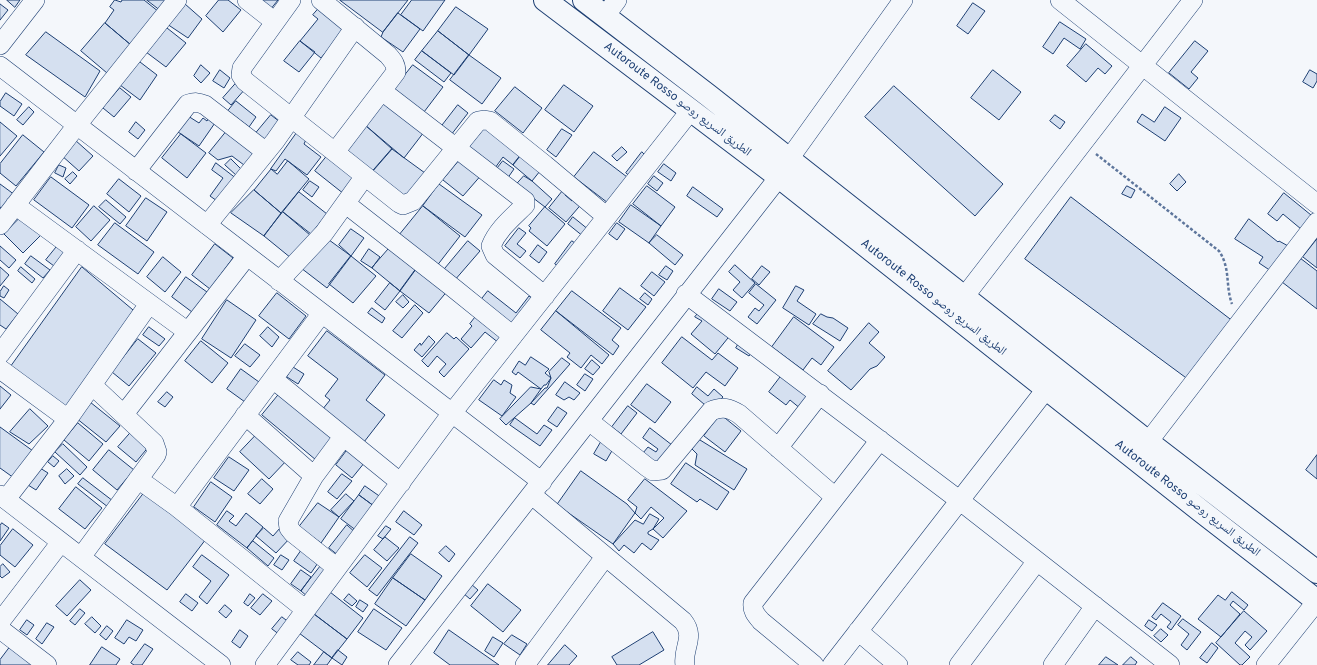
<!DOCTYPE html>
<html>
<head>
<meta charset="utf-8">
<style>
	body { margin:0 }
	canvas { display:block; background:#f4f7fb }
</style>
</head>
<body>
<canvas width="1317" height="665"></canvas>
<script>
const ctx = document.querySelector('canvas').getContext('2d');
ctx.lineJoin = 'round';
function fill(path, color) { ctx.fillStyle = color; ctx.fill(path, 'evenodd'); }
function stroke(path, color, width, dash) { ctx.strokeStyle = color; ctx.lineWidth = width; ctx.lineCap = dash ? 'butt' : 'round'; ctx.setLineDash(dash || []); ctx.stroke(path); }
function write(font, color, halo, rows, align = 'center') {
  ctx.font = font + ' Overpass,"Noto Naskh Arabic",sans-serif'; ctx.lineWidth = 3; ctx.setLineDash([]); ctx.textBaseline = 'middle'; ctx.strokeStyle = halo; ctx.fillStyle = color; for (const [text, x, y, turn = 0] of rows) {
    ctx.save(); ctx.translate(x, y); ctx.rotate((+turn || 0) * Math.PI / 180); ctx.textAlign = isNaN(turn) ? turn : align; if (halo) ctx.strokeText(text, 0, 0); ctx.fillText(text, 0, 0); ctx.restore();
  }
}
const building = new Path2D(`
	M7 0H20L15 7Z
	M115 0 121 2 122 0H144L159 12 131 45 105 23 114 10 110 7Z
	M147 0H166L159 9Z
	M219 0H228L241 10 223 32 206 16Z
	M256 0H278L270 10Z
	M340 0H408L383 32Z
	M412 0H445L423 31 401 15Z
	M973 3 985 11 968 34 957 26Z
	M0 4 8 10 0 20Z
	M185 4 202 19 188 38 167 24Z
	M320 7 347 26 321 58 300 41 318 19 313 15Z
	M456 7 488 29 469 55 438 31Z
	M398 13 420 29 403 52 381 37 383 32Z
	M1060 22 1086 39 1080 49 1064 38 1053 54 1043 47Z
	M105 23 131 45 107 73 81 51Z
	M167 28 186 43 166 67 146 52Z
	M438 31 469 55 454 75 422 51Z
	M46 32 100 71 85 97 26 55Z
	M300 41 315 52 299 72 284 61Z
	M1195 41 1208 51 1191 72 1198 78 1189 89 1169 73Z
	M1086 44 1112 66 1105 74 1098 68 1086 82 1067 66Z
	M422 51 451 73 444 82 415 60Z
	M469 55 501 78 482 104 450 80Z
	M140 62 157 75 140 100 120 85Z
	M201 65 210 73 201 83 194 76Z
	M413 65 443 87 424 112 394 89Z
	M220 70 230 78 224 88 213 81Z
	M993 70 1021 92 999 120 971 98Z
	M1310 70 1317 74V81L1313 88 1303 82Z
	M238 81 246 88 231 105 223 98Z
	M564 85 593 106 574 132 545 110Z
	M894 86 1003 184 975 216 865 117Z
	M515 87 542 108 523 133 495 111Z
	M120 88 131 97 114 117 103 108Z
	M6 93 22 104 14 116 0 106V102Z
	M236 101 256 117 249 127 228 111Z
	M385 102 424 132 404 158 365 125Z
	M458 105 468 113 451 135 441 127Z
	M29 107 34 112 23 125 17 120Z
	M1165 107 1181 118 1165 141 1137 122 1142 114 1154 122Z
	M271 115 280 122 264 141 256 133Z
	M1055 115 1065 122 1060 129 1050 121Z
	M188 116 199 123 203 118 207 121 210 116 217 120 199 146 178 132Z
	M0 122 17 136 0 156Z
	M136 122 145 130 138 139 129 132Z
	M489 123 524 151 513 165 503 157 495 168 469 147Z
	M365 125 392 149 372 172 345 148Z
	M301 127 309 133 304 144 321 157 307 175 285 159 276 171 271 169Z
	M562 129 572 135 556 157 547 150Z
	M226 132 257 153 244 165 232 156 218 160 209 153Z
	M181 134 206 153 187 178 162 158Z
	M23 135 44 152 16 186 0 173V164Z
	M75 140 93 156 79 171 61 155Z
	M622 147 627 152 617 161 612 156Z
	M392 149 425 173 406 199 372 172Z
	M331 151 360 175 344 194 315 171Z
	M524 151 544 166 532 181 513 165Z
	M594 152 631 180 612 206 574 177Z
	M642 152 647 157 632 178 626 173Z
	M463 156 483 173 463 196 443 180Z
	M231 159 242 170 237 176 225 165Z
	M288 161 309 179 281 213 254 190 271 169 277 174Z
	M503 161 514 169 507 179 496 170Z
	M216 163 237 179 220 203 210 196 223 178 212 170Z
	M664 164 676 173 671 181 658 172Z
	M59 165 66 168 63 177 55 173Z
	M73 172 77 176 70 184 65 179Z
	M1179 174 1186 182 1177 191 1170 184Z
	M524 176 532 181 552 199 545 207 516 185Z
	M654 176 663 183 657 191 648 184Z
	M51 177 89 205 72 228 34 200Z
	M119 179 141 196 129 212 107 194Z
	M310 181 319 187 312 197 303 190Z
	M0 184 15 195 4 210 0 207Z
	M439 184 482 215 465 237 423 206Z
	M647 186 675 207 661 226 633 204Z
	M1127 186 1135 190 1131 198 1122 194Z
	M693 187 723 209 717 217 687 196Z
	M565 188 568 190 565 195 572 201 577 195 584 201 566 222 549 208Z
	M254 190 281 213 264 236 231 213Z
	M299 192 327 214 311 234 283 212Z
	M1284 193 1311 215 1301 229 1283 214 1277 221 1268 214Z
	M1071 197 1234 322 1189 380 1025 259Z
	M146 198 167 212 147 241 126 226Z
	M106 200 126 217 120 224 99 207Z
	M631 205 661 226 649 243 619 222Z
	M94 206 110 220 91 241 76 227Z
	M423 206 460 236 436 267 397 238Z
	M545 207 565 224 547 246 529 231 531 228 529 226Z
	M283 212 310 235 291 258 264 236Z
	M22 216 41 235 23 253 4 234Z
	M573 217 589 230 584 237 568 224Z
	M1249 219 1278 242 1279 241 1290 247 1274 273 1259 263 1263 257 1235 239Z
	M115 223 154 252 138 274 98 245Z
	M617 223 625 229 617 240 609 234Z
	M519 228 526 233 517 244 526 251 520 258 505 246Z
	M351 229 364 238 351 256 339 245Z
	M657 235 683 255 675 265 649 243Z
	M325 237 351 256 327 288 301 268Z
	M1317 239V268L1303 257Z
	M468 241 480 251 454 281 443 271Z
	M572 241 578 245 561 268 555 264Z
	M59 244 67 250 54 266 46 260Z
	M215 244 233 258 210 289 192 275Z
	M392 245 419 265 400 291 372 268Z
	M538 245 547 252 539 263 530 256Z
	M0 246 16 260 9 268 0 260Z
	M369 249 380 257 372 268 361 261Z
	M31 256 50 270 43 278 25 264Z
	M351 256 376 276 353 303 329 284Z
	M163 257 181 272 165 292 147 277Z
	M1300 258 1317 271V309L1282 282Z
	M419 265 449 289 429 313 400 291Z
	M735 265 755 283 742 298 733 290 740 282 729 272Z
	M666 266 673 271 667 280 659 275Z
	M762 266 770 272 759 285 752 279Z
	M0 267 9 275 0 286Z
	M21 267 35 279 32 283 18 271Z
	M82 267 139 315 71 414 7 372Z
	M652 272 665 282 654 296 641 286Z
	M186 277 207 292 192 312 172 297Z
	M390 283 400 291 385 310 375 302Z
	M756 284 776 300 757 324 748 317 755 308 759 311 764 305 749 293Z
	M4 286 9 290 4 298 0 296V292Z
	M796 286 804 290 797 301 816 314 809 325 783 308Z
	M620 288 646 307 628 330 603 311Z
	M719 289 737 302 730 311 712 299Z
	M488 291 516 313 529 296 537 301 516 328 481 300Z
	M572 291 621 328 612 340 619 346 613 355 556 311Z
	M277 293 306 316 289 339 259 316Z
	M645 293 652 299 648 305 640 299Z
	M403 295 409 302 403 308 396 302Z
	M0 299 18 314 6 329 0 325Z
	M227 300 256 320 231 358 202 339Z
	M415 305 423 313 402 338 393 331Z
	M372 308 385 318 382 323 368 313Z
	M702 309 732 333 715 354 691 334 702 321 695 317Z
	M556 311 609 355 602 364 591 355 581 368 567 357 570 353 541 330Z
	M821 314 827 317 833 318 848 328 840 341 813 324Z
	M477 315 503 338 499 343 485 332 471 348 461 339 472 326 470 324Z
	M794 317 834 347 821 365 812 358 803 370 772 347Z
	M869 323 879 332 869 343 885 357 877 366 870 369 851 390 828 371Z
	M149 327 165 339 159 346 143 335Z
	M268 327 279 337 272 347 260 336Z
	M327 331 385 375 366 400 385 415 364 442 322 410 330 400 325 396 338 379 308 356Z
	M447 333 454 339 456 337 469 349 444 377 439 372 446 364 437 356 428 367 422 361Z
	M429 336 435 342 422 357 414 350 420 343 421 345Z
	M682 337 712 360 718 353 738 368 725 386 706 372 693 388 662 363Z
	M138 339 156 353 129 386 112 372Z
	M741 340 754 349 749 356 736 348Z
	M201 341 228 363 212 383 185 361Z
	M245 344 260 355 250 367 235 356Z
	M531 357 549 369 545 373 551 378 546 385H544L541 389 518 372 516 375 512 372 519 361 525 365Z
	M562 358 570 364 534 405 531 403 545 388H547L551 378 549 372Z
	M592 360 600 367 593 375 585 369Z
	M293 367 304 374 298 384 287 377Z
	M241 369 259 382 245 402 227 389Z
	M785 371 813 393 801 409 790 400 786 405 769 392Z
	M585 374 593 379 585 391 577 385Z
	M494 380 501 385 504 380 512 385 510 393 516 397 502 416 479 400Z
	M565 382 580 393 574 400 569 397 564 400 556 395Z
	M647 384 671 402 655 423 631 405Z
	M0 386 11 395 0 409Z
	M531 387 541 389 531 403 506 425 500 419Z
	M697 387 708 396 714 389 723 397 711 410 692 394Z
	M167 392 173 397 165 407 158 402Z
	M280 393 335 438 316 460 262 415Z
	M90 402 120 426 106 442 76 418Z
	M628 406 637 413 621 434 612 427Z
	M558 407 567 413 557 427 548 421Z
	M30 409 48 426 29 444 10 432Z
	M720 414 741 431 725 452 704 436Z
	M515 418 537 434 544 425 552 430 540 446 510 425Z
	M78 423 103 444 89 461 64 440Z
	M0 427 33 451 14 478 0 468Z
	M650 428 672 445 658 464 643 453 648 447 656 452 658 449 643 438Z
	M133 430 150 445 136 462 118 447Z
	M259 432 288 459 269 479 240 452Z
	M700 440 747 469 734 490 695 465 697 454 691 448Z
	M601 442 613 449 606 461 594 454Z
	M63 444 87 467 80 475 55 452Z
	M348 449 365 462 352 478 336 465Z
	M109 450 134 470 117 490 93 470Z
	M1317 455V479L1306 470Z
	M53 456 59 461 54 467 48 462Z
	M229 457 249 470 234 491 214 478Z
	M686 463 729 492 717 510 700 499 697 502 671 484Z
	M40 468 48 473 36 490 28 485Z
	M67 469 74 476 65 484 59 476Z
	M581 471 627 504 635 513 613 544 557 505Z
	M342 474 352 481 337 499 328 492Z
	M83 478 113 501 108 507 78 484Z
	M262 479 273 489 260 504 248 494Z
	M645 479 687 511 663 538 653 529 664 518 651 507 641 519 635 513 637 507 628 500Z
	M211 482 232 497 215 522 194 507Z
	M365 486 385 500 378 509 359 495Z
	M76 487 102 508 85 529 59 509Z
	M144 493 206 539 167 590 105 544Z
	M346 494 354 501 339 517 331 510Z
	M359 495 378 509 361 534 341 519Z
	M318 503 339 517 321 543 299 527Z
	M227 511 234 516 229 521 236 526 246 513 263 527 247 548 217 525Z
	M404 511 422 525 414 535 396 522Z
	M650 514 659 519 653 529 648 532V534L659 540 651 550 642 543 634 553 624 545 619 551 613 544 635 520 643 524Z
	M2 523 9 528 0 541V526Z
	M347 525 357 534 339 556 329 548Z
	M386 526 391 529 383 539 378 536Z
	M264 528 273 536 280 528 291 537 276 553 256 536Z
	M13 529 33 545 15 567 0 555V546Z
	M385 537 399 548 387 561 374 550Z
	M410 537 418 543 377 596 369 590Z
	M253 541 274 558 268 566 247 548Z
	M446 546 455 554 449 562 439 553Z
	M303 548 320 560 311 573 294 561Z
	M411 554 442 576 425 600 393 578Z
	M202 555 229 575 207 604 199 597 211 581 193 567Z
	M281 555 289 560 282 570 274 565Z
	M365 555 382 568 367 587 350 573Z
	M323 563 330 568 308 597 301 591Z
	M3 564 10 572 2 578 0 576V567Z
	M301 570 311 577 301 591 291 584Z
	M393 578 425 600 406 626 375 604Z
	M80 580 91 590 67 616 56 606Z
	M471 584 478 590 470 599 463 593Z
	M488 584 521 610 503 632 471 606Z
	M330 592 363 618 347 639 314 614Z
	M1232 592 1248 605 1244 610 1233 601 1230 605 1240 614 1221 637 1198 619 1218 595 1225 600Z
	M186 594 198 603 192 611 180 602Z
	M250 594 255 598 248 606 244 603Z
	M263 594 272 601 260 615 251 608Z
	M349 594 357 601 352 606 344 600Z
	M360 600 368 605 363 612 356 607Z
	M1163 603 1181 616 1171 630 1167 627 1171 622 1161 614 1156 620 1152 617Z
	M225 605 232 611 226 618 219 612Z
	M80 609 85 613 75 625 70 621Z
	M374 609 402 628 386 650 358 632Z
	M1244 611 1267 631 1250 650 1245 645 1252 637 1245 631 1235 643 1250 657 1242 665H1240L1216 643Z
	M314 614 347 639 332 658 299 633Z
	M92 617 101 626 95 633 85 624Z
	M282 617 290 623 280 635 272 629Z
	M1183 619 1201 632 1187 650 1181 645 1189 634 1178 625Z
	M27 620 34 625 27 635 20 630Z
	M127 620 143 630 136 641 129 637 124 644 115 638Z
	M1149 620 1157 625 1152 631 1145 626Z
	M47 623 54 627 42 644 36 639Z
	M107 626 113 631 106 640 100 635Z
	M1161 629 1168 635 1161 642 1154 636Z
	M240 630 248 636 240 648 232 642Z
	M449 630 499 665H450L434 653Z
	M653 632 664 650 639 665H617L612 657Z
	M512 635 527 644 520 655 504 644Z
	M493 637 503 643 494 657 485 651Z
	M13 643 40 665H0V660Z
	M1212 643 1218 648 1207 663 1200 658Z
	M145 644 153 649 142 665H134L131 663Z
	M565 645 577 656 569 665H548Z
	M102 647 120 659 116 665H90Z
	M338 650 347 657 342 665 332 658Z
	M298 652 311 662 309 665H298L291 660Z
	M324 652 332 658 327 665H314Z
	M1106 657 1118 665H1099Z
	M1131 657 1137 662 1135 665H1123Z`);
fill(building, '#d5e0f0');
stroke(building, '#1d3f73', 1);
const minor = new Path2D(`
	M247 0 275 22
	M291 0 242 68 241 75 245 81 399 203 403 205 413 201 478 121 484 120 490 121 545 165 607 217
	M321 0 388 55C393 61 396 64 396 72L335 152
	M1060 0 1317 204
	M605 16 617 0
	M0 45 35 0
	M0 66 542 482
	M382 91 525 201V205C512 218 498 229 491 246L495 255 545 296
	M789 159 903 0
	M136 171 188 104C195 102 198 102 205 105L266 152
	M346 204 451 286 513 336
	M15 205 188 332
	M0 225 77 125 177 0
	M207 225 275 141 355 27
	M279 281 324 233 365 176
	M686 294 959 500 1170 665
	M964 297 1193 0
	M0 354 77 250
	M0 369 68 419
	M273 379 401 483
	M124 414 247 256
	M245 415 314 476
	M589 421 647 467 653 471 662 470 711 411C722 406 729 408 739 414L835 497
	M1148 442 1317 222
	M778 448 820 394
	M138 479 177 507 306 610
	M0 495 221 665
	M532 495 683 621C696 637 682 648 685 665
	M6 499 68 419 149 304
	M177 507 322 313
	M81 557 156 455 157 452 154 443 92 385
	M337 568 293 533 289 528 288 521 314 476 343 437
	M0 622 61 542
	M0 629 47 665
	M858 631 898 665
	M265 665 452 413 691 110
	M398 665C526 503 651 339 779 177
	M525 665 605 557
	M814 665 761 621C756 615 752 611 753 603L880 440
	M832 665 1047 388
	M959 665 1037 561
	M1053 665 1095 606
	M1266 665 1317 601`);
const highway = new Path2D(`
	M545 0 779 177 1201 511 1317 601
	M584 0 709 96 1148 442 1317 572`);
stroke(minor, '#1d3f73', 20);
stroke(highway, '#1d3f73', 24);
stroke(new Path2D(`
	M1096 154 1219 251C1231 269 1225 285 1232 304`), '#5e769c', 2.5, [3, 2]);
stroke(minor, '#f4f7fb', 19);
stroke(highway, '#f4f7fb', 22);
write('12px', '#1d3f73', '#f4f7fb', [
	["Autoroute Rosso الطريق السريع روصو",677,100,37],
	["Autoroute Rosso الطريق السريع روصو",933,298,38],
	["Autoroute Rosso الطريق السريع روصو",1187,499,38]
]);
</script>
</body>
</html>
